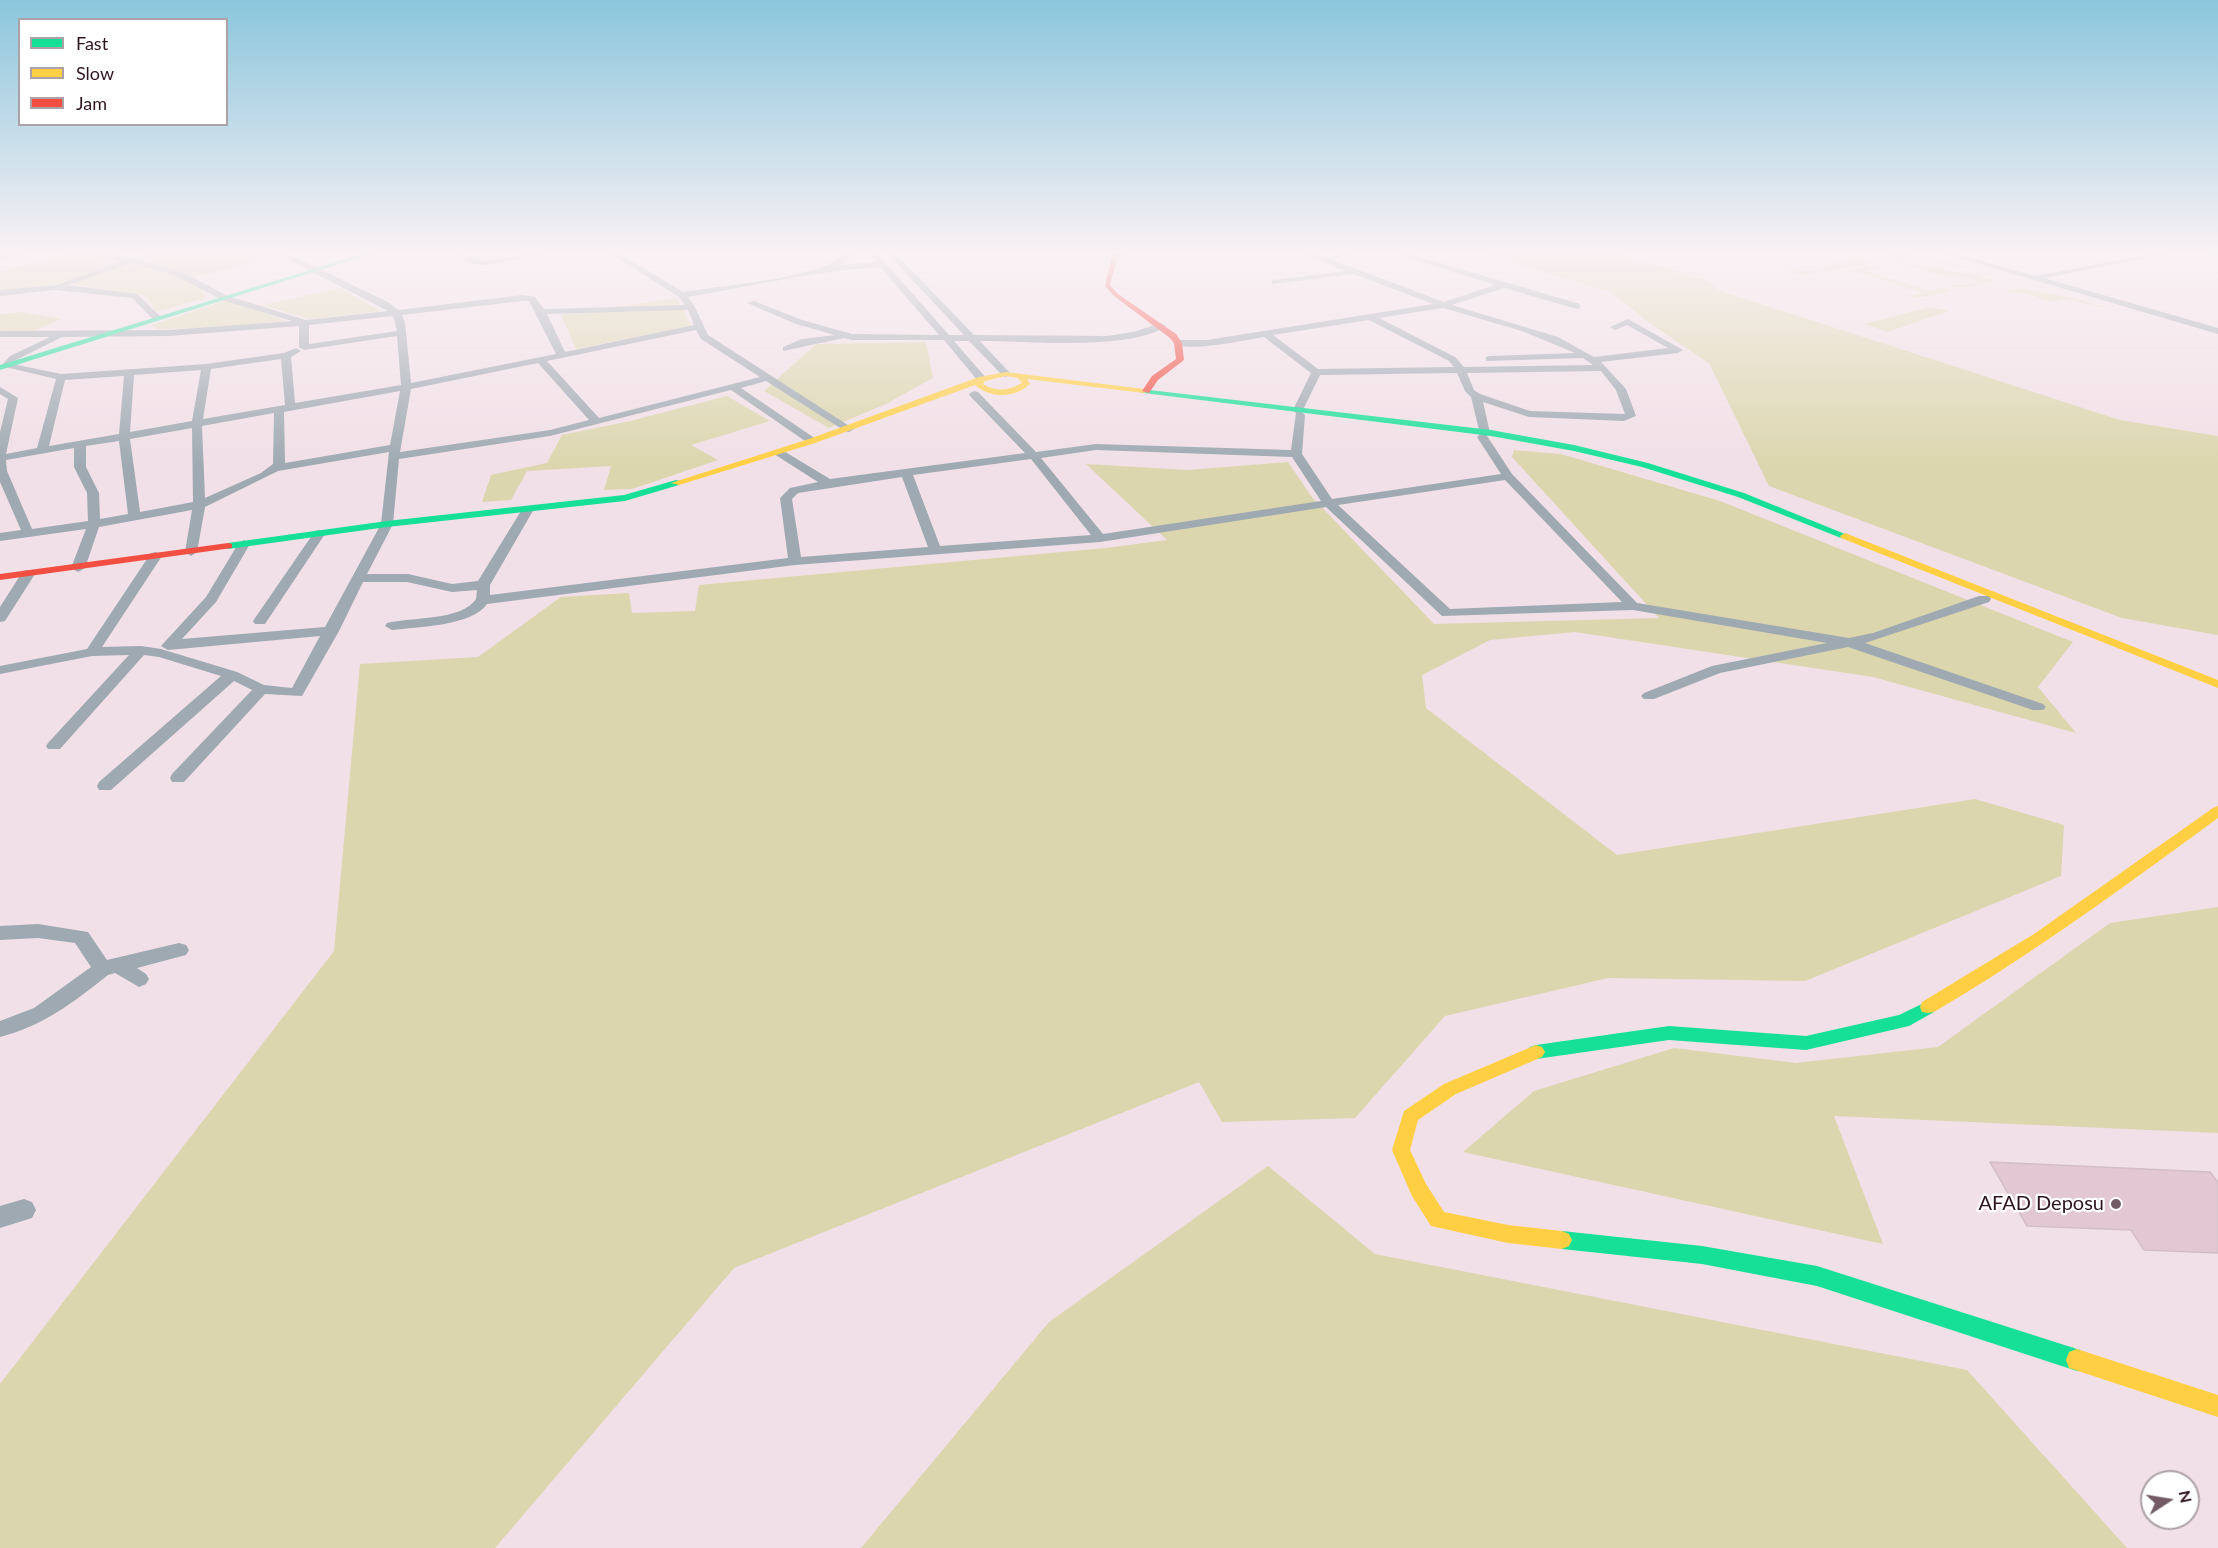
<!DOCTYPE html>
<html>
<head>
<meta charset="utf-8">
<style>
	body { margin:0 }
	#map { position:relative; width:2218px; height:1548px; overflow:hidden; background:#f1e0e7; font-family:Lato,sans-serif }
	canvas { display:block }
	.legend { position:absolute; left:18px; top:18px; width:210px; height:108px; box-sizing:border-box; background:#fff; border:2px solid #aca1a6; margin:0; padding:8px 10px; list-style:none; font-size:18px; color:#2f1421 }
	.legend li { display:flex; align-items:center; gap:12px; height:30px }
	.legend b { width:30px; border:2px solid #aca1a6 }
	.north { position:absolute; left:2140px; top:1470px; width:60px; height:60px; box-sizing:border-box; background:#fff; border:2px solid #aca1a6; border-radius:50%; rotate:78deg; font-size:16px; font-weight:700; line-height:24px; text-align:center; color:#2f1421 }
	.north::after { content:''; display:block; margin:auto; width:21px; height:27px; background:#735b66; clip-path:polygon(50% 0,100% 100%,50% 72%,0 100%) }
</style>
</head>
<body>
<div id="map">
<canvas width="2218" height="1548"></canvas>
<ul class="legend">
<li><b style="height:8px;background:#16e098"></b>Fast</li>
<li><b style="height:8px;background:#ffcf43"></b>Slow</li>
<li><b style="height:8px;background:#f24e42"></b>Jam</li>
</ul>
<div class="north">N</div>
</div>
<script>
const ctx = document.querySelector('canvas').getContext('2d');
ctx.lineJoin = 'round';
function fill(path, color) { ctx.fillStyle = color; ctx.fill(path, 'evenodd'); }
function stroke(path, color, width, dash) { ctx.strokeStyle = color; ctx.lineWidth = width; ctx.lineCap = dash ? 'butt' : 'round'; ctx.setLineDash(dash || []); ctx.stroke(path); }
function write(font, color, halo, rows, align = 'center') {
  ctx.font = font + ' Lato,sans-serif'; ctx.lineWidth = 4.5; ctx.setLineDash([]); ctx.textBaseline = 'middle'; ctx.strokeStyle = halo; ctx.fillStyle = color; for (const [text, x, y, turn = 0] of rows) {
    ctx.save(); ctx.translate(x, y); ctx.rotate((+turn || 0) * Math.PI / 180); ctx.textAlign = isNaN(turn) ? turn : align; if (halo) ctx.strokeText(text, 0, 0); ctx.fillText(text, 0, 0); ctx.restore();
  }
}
fill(new Path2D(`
	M72 251H89L127 259 158 251H278L288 255 194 277 206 298 156 312 146 296 66 283 0 291V272Z
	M1472 251H1612L1710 282 1718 290 2120 420 2218 436V635L2122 618 1769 486 1709 363 1649 323 1611 292Z
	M1861 251C1899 251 1931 256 1967 267 1943 269 1929 253 1904 261L1927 268 1936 267 1955 272 1969 273 1995 281C1980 284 1964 290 1949 286 1960 283 1968 286 1981 282L1961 276 1951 278 1881 257 1889 255 1879 252 1857 256 1876 263H1874L1800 275 1787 269 1817 271Z
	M1872 266 1877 268 1865 271 1929 291 1943 288 1952 291 1918 298 1910 296 1923 293 1857 271 1838 273Z
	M340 288 381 311 309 319 263 305Z
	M2019 288 2073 298 2121 312 2068 299 2052 302 2024 293 2003 292Z
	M677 298 691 326 576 349 561 315Z
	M230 299 286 321 212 328 158 329 152 325Z
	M1930 307 1949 311 1887 332 1865 324Z
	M22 312 61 319 34 331H0V314Z
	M926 342 933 378 886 404 829 428 764 391 816 344Z
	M727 396 770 421 691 445 718 460 632 489 604 490 611 466 527 471 511 500 482 502 491 475 547 463 562 435 630 421Z
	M1514 450 1561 454 1720 501 2073 642 2038 687 2076 733 1873 677 1575 632 1490 640 1422 675 1426 708 1617 855 1975 799 2064 825 2061 876 1805 981 1608 978 1445 1016 1355 1118 1222 1122 1199 1082 734 1268 495 1548H0V1384L334 951 360 664 478 657 561 597 629 593 632 613 695 611 699 585 1106 548 1167 540 1086 464 1188 470 1288 462 1311 496 1434 624 1659 618 1512 457Z
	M2218 907V1133L1834 1116 1883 1244 1463 1152 1534 1091 1674 1048 1796 1063 1938 1047 2110 923Z
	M1268 1166 1375 1254 1967 1370 2127 1548H861L1049 1322Z`), '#dbd6ad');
const building = new Path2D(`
	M1990 1162 2210 1172 2218 1182V1253L2144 1250 2131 1230 2027 1226Z`);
fill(building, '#e1c8d3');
stroke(building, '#d3bec8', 1.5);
fill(new Path2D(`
	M19 251H32L0 260V256Z
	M76 251H92L132 258 182 272 228 296 306 320 388 311 272 251H282L388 302 398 310 523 295 535 297 544 309 685 305 679 297 606 251H615L683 292C728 285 783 281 825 266 837 262 843 250 857 251L839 265 876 262 867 251H875L949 335H964L885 251H893L974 335 1107 336 1133 332 1161 323 1166 326C1132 351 1024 341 980 341L1009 372 1011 374 1006 377 1003 376 969 341H954L987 379 982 382 978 381 944 340H852L844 338 783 351V347L802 339 835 335 796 324 747 303 754 301 802 320 852 334 939 335 880 267C815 271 752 286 688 297L695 307 708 335 854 429 849 432 845 431 766 381 741 388 816 439V443H808L731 390 550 436 399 459 393 524 367 574H408L452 584 478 581 524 506H532L534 509 490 585V595L788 558 780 498 790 488 818 482 774 454V450H782L830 479 1025 453 970 396 969 394 974 391 978 392 1036 452 1096 444 1291 450 1296 413 1293 410 1311 373 1264 337C1245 340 1187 353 1173 343L1178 340H1207L1433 304 1354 274 1272 284V280H1275L1345 271 1297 251C1307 251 1317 257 1326 257 1337 257 1348 251 1360 251L1332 260 1444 302 1495 285 1387 251H1399L1580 304V308L1577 309 1504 288 1452 305 1558 337 1594 357 1668 348 1627 325 1615 330 1610 327 1628 319 1683 350 1678 353 1601 362 1626 389 1636 416 1624 421 1529 417 1483 402 1490 433 1487 436 1512 474 1637 603 1849 638 1873 633 1979 596H1989L1991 599 1989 602 1865 643 2043 704 2046 707 2043 710H2033L1848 647 1720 673 1654 699H1644L1641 696 1644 693 1712 666 1827 643 1633 610 1442 616 1326 507 1100 542 795 565 487 604C472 626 417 627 392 630L385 626 387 623C410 617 462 621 476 599L477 590 452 592 407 582H363L339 631 302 696 265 694 184 782H172L170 778 172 774 252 690 234 681 111 790H99L97 786 99 782 221 676 159 657 144 655 60 749H48L46 746 48 743 129 655 92 656 0 674V666L87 649 151 553 156 552 162 556 102 647 141 646 161 649 237 672 264 685 292 688 320 636 168 650 161 646 206 597 238 544 244 540 250 544 216 602 182 639 325 627 381 524 389 452 278 471 205 507 197 552 191 556 185 552 192 510 99 527 85 568 78 572 71 568 86 529 0 541V533L21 530 0 482V432L8 399 0 394V387L18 398 6 454 37 448 56 379 1 366 10 356 50 337H0V331L169 330 292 321 222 300 176 276 132 263 68 285 137 294 160 316V320H154L132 298 55 290 0 296V290L57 285 122 261ZM523 301H529L556 354 411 383 405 322 402 315ZM1443 308 1522 331 1575 353 1489 356 1486 357V361L1583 358 1593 365 1464 367 1455 357 1379 318ZM688 310 694 325 565 352 547 314ZM393 316 397 331 309 344V325ZM1369 320 1449 361 1454 367 1318 369 1273 335ZM299 326V347L304 350 397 336 401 385 295 403 291 357 301 351 296 348 284 353 206 364 61 374 13 364 16 360 62 337 169 336ZM696 330 701 339 760 377 599 418 547 361ZM281 359 285 405 203 419 211 369ZM538 363 589 420 550 430 400 452 411 389ZM201 370 192 421 130 432 134 375ZM1601 371 1616 390 1625 414 1530 411 1480 394 1474 390 1467 373ZM1457 373 1465 391 1471 397 1480 434 1477 437 1501 474 1332 499 1302 454 1305 415 1302 412 1320 375ZM124 376 119 434 49 446 65 380ZM400 391 390 445 285 463 284 412ZM274 413 273 464 261 473 205 498 202 426ZM192 428 193 502 140 512 130 439ZM119 441 128 514 100 519 99 493 86 467V446ZM74 448V467L87 493 88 521 32 529 7 471 6 460ZM1096 450 1292 457 1321 501 1103 534 1041 458ZM1031 459 1091 535 940 546 913 475ZM902 477 928 547 801 557 792 499 798 493ZM1505 480 1622 602 1450 609 1338 505Z
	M448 251C462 250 473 259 487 261L543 251H559L487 265 473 264Z
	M1125 251H1141L1115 257 1111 255Z
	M1935 251H1947L2035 276 2167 251H2182L2044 278 2218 328V334Z
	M319 530 325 534 265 624H255L253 621 315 531Z
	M28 570 35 574 5 621 0 622V607L23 571Z
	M38 924 88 932 107 960 179 943 186 945 189 950 186 955 137 968 146 974 149 979 146 984 139 987 115 973 108 975C74 1002 43 1026 0 1037V1021L34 1008 91 967 75 943 38 938 0 940V926Z
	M24 1199 32 1202 36 1210 32 1218 0 1228V1206Z`), '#9ea9b1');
fill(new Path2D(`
	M372 251H381L0 370V365Z
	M2200 251 2218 253V257L2201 252Z
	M1141 389 1491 430 1574 445 1648 463 1744 493 1850 536 1845 539 1841 538 1738 497 1642 467 1574 451 1491 436 1144 393H1141Z
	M676 480 679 481V485L625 501 387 527 228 549 223 546 228 543 387 521 624 495Z
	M1928 1001 1934 1002 1936 1007 1934 1012 1909 1026 1806 1050 1669 1040 1536 1059 1530 1057 1527 1052 1530 1047 1536 1045 1669 1026 1806 1036 1899 1015Z
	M1562 1231 1702 1246 1817 1266 2077 1349 2085 1352 2088 1360 2085 1368 2077 1371 1817 1286 1702 1264 1562 1249 1555 1246 1552 1240 1555 1234Z`), '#16e098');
fill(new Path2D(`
	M1006 372 1144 389 1148 391 1144 393 1027 379 1030 384C1015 398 991 399 975 385L815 443 679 485 671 483 809 439 979 377ZM1006 376 1018 378 1022 383C1009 391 996 392 983 384L985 381Z
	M1845 533 2218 680V688L1841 538 1840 536Z
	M2218 806V818C2125 886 2033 954 1934 1012L1928 1013 1922 1012 1920 1007 1922 1002 2034 934 2213 808Z
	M1536 1045 1542 1047 1545 1052 1542 1057 1456 1094 1418 1120 1410 1150 1426 1184 1444 1212 1508 1225 1562 1231 1569 1234 1572 1240 1569 1246 1562 1249 1508 1243 1431 1226 1412 1196 1392 1150 1404 1111 1444 1084Z
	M2077 1349 2218 1395V1417L2069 1368 2066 1360 2069 1352Z`), '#ffcf43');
fill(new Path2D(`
	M1108 251H1114L1118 255 1110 285 1118 294 1176 334 1182 343 1184 360 1158 380 1149 393 1142 391 1152 376 1176 359 1174 343 1170 338 1114 296 1105 286 1112 255Z
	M228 543 232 544V548L0 580V574Z`), '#f24e42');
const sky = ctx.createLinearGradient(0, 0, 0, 467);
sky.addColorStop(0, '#8bc6dd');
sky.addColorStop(0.54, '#f9f1f4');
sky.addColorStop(1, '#f9f1f400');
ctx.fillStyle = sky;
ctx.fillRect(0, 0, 2218, 467);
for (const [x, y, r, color] of [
	[2116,1204,6,"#735b66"]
]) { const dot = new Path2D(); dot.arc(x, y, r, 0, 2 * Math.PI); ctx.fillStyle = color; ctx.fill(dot); stroke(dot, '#fff', 2); }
write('20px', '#2f1421', '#fff', [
	["AFAD Deposu",2104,1204]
], 'right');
</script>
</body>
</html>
